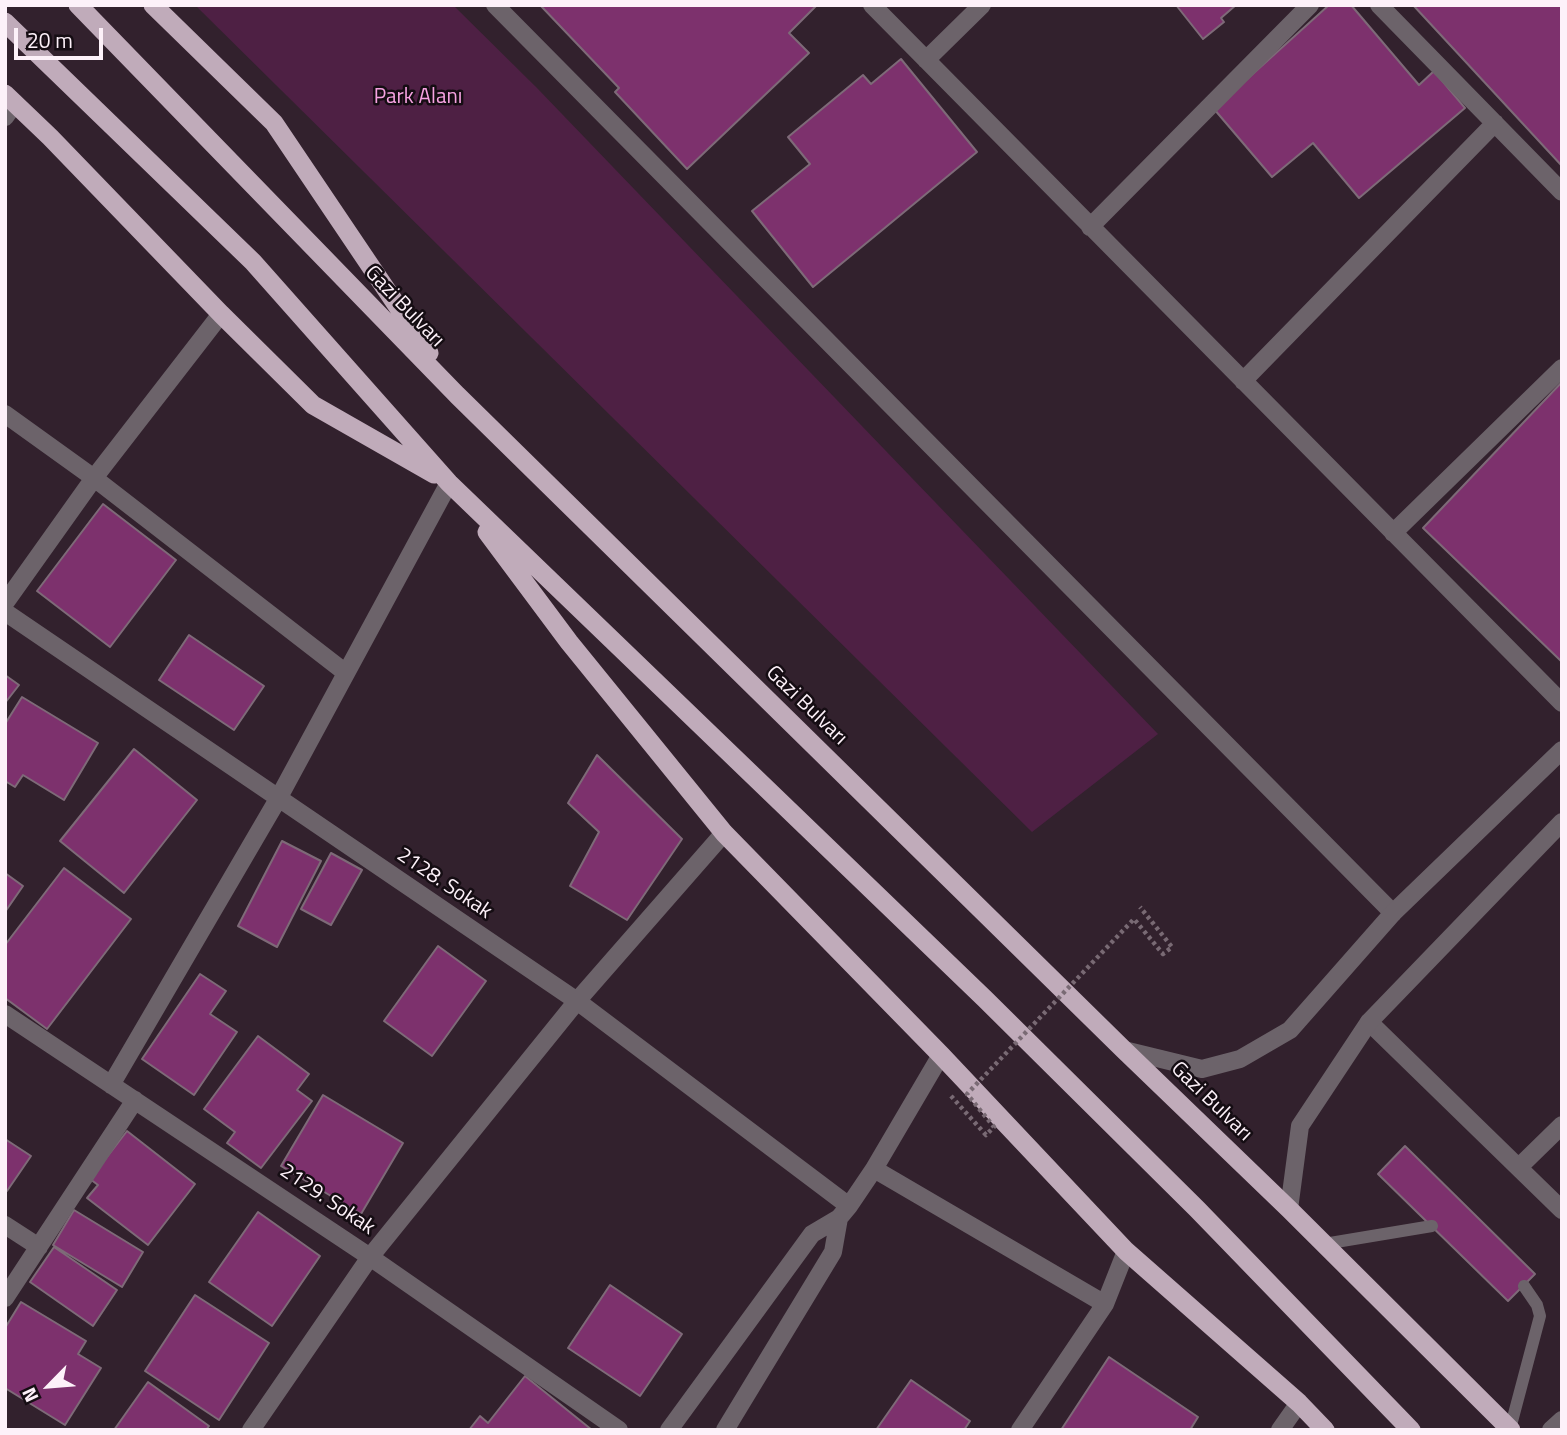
<!DOCTYPE html>
<html>
<head>
<meta charset="utf-8">
<style>
	body { margin:0 }
	#map { position:relative; width:1567px; height:1435px; overflow:hidden; background:#32212d; font-family:"Titillium Web",sans-serif }
	canvas { display:block }
	.frame { position:absolute; inset:0; border:7px solid #fdf1f9; pointer-events:none }
	.north { position:absolute; left:14px; top:1351px; width:70px; height:70px; -webkit-text-stroke:5px #150d13; paint-order:stroke; rotate:245deg; font-size:19px; font-weight:700; line-height:28px; text-align:center; color:#fdf1f9 }
	.north::after { content:''; display:block; margin:auto; width:24px; height:32px; background:#fdf1f9; clip-path:polygon(50% 0,100% 100%,50% 72%,0 100%) }
	.scale { position:absolute; left:14px; top:28px; width:89px; height:32px; box-sizing:border-box; border:4px solid #fdf1f9; border-top:0; padding-left:9px; font-size:21px; line-height:24px; white-space:nowrap; color:#fdf1f9; -webkit-text-stroke:5px #150d13; paint-order:stroke }
</style>
</head>
<body>
<div id="map">
<canvas width="1567" height="1435"></canvas>
<div class="frame"></div>
<div class="north">N</div>
<div class="scale">20 m</div>
</div>
<script>
const ctx = document.querySelector('canvas').getContext('2d');
ctx.lineJoin = 'round';
function fill(path, color) { ctx.fillStyle = color; ctx.fill(path, 'evenodd'); }
function stroke(path, color, width, dash) { ctx.strokeStyle = color; ctx.lineWidth = width; ctx.lineCap = dash ? 'butt' : 'round'; ctx.setLineDash(dash || []); ctx.stroke(path); }
function write(font, color, halo, rows, align = 'center') {
  ctx.font = font + ' "Titillium Web",sans-serif'; ctx.lineWidth = 5; ctx.setLineDash([]); ctx.textBaseline = 'middle'; ctx.strokeStyle = halo; ctx.fillStyle = color; for (const [text, x, y, turn = 0] of rows) {
    ctx.save(); ctx.translate(x, y); ctx.rotate((+turn || 0) * Math.PI / 180); ctx.textAlign = isNaN(turn) ? turn : align; if (halo) ctx.strokeText(text, 0, 0); ctx.fillText(text, 0, 0); ctx.restore();
  }
}
fill(new Path2D(`
	M195 5H453L537 88 1158 734 1032 832Z`), '#4e2044');
const building = new Path2D(`
	M540 5H817L789 33 809 53 687 169 615 92 619 88Z
	M1176 5H1236L1221 18 1224 22 1203 39Z
	M1329 5H1351L1419 85 1434 71 1465 108 1359 198 1313 143 1272 177 1214 109Z
	M1413 5H1562V166Z
	M901 59 977 152 813 287 752 211 810 164 788 137 863 75 871 84Z
	M1561 383 1562 384V662L1423 528Z
	M103 504 176 560 110 647 37 591Z
	M189 635 264 686 234 730 159 680Z
	M5 675 19 685 5 703Z
	M22 697 98 743 64 800 23 775 15 787 5 781V724Z
	M134 749 197 800 124 893 60 841Z
	M597 755 682 839 627 920 570 886 599 832 568 803Z
	M282 841 321 861 277 947 238 926Z
	M331 853 362 870 331 925 301 909Z
	M64 868 131 919 47 1029 5 998V945Z
	M5 873 23 886 5 912Z
	M438 946 486 981 432 1056 384 1021Z
	M200 974 226 991 210 1014 237 1032 194 1095 142 1059Z
	M258 1036 309 1074 297 1090 312 1101 261 1168 227 1143 235 1132 204 1109Z
	M323 1095 403 1143 361 1214 281 1166Z
	M127 1131 195 1184 148 1245 87 1198 98 1185 90 1179Z
	M5 1139 31 1156 7 1191 5 1190Z
	M1405 1146 1535 1274 1508 1301 1378 1174Z
	M74 1210 143 1252 122 1287 53 1245Z
	M258 1212 320 1256 272 1326 209 1282Z
	M54 1247 117 1290 93 1326 30 1282Z
	M610 1285 682 1334 640 1396 568 1348Z
	M195 1295 269 1343 219 1420 145 1371Z
	M21 1302 86 1341 78 1354 101 1368 65 1425 5 1388V1328Z
	M1109 1357 1198 1417 1190 1430H1061Z
	M525 1376 592 1430H469L480 1416 488 1423Z
	M911 1380 970 1421 964 1430H876Z
	M148 1382 209 1426 206 1430H114Z`);
fill(building, '#7d316d');
stroke(building, '#7e6a78', 2);
stroke(new Path2D(`
	M1324 1244 1432 1226
	M1510 1429 1540 1316 1537 1305 1524 1286`), '#6c636a', 12);
stroke(new Path2D(`
	M495 5 1393 913
	M872 5 1562 703
	M1379 5 1562 192
	M926 60 982 5
	M5 117 15 103
	M1090 227 1310 5
	M1243 381 1495 123
	M5 414 94 478 346 673
	M1393 533 1562 368
	M5 603 94 478 221 314
	M5 612 577 1001 849 1206
	M5 1014 370 1257 619 1430
	M1369 1022 1562 1210
	M111 1085 278 799 449 483
	M1519 1167 1562 1125
	M874 1169 1105 1304
	M5 1225 39 1247
	M5 1298 135 1100
	M251 1430 370 1257 577 1001 724 833
	M669 1430 812 1234 839 1218 849 1206 874 1169 941 1055
	M725 1430 833 1252 839 1218
	M1020 1430 1105 1304 1126 1251
	M1551 1430 1562 1420`), '#6c636a', 18);
stroke(new Path2D(`
	M1124 1050 1202 1069 1240 1059 1290 1030 1393 913 1562 750
	M1289 1209 1300 1126 1369 1022 1562 822
	M1280 1430 1299 1403`), '#6c636a', 18);
stroke(new Path2D(`
	M78 5 457 395 1124 1050 1289 1209 1511 1430
	M153 5 274 123 429 353
	M5 22 253 262 449 483 985 999 1197 1209 1411 1430
	M5 94 50 137 221 314 313 405 434 474
	M487 532 569 642 724 833 941 1055 1126 1251 1299 1403 1325 1430`), '#c0abba', 19);
stroke(new Path2D(`
	M951 1096 986 1135 994 1127 967 1094 1134 919 1163 954 1172 947 1140 907`), '#796a74', 4.5, [3.5, 3.5]);
write('21px', '#f6a2e1', '#150d13', [
	["Park Alanı",418,98]
]);
write('21px', '#fdf1f9', '#150d13', [
	["Gazi Bulvarı",404,307,46],
	["Gazi Bulvarı",806,706,44],
	["2128. Sokak",444,884,34],
	["Gazi Bulvarı",1211,1102,44],
	["2129. Sokak",327,1200,34]
]);
</script>
</body>
</html>
